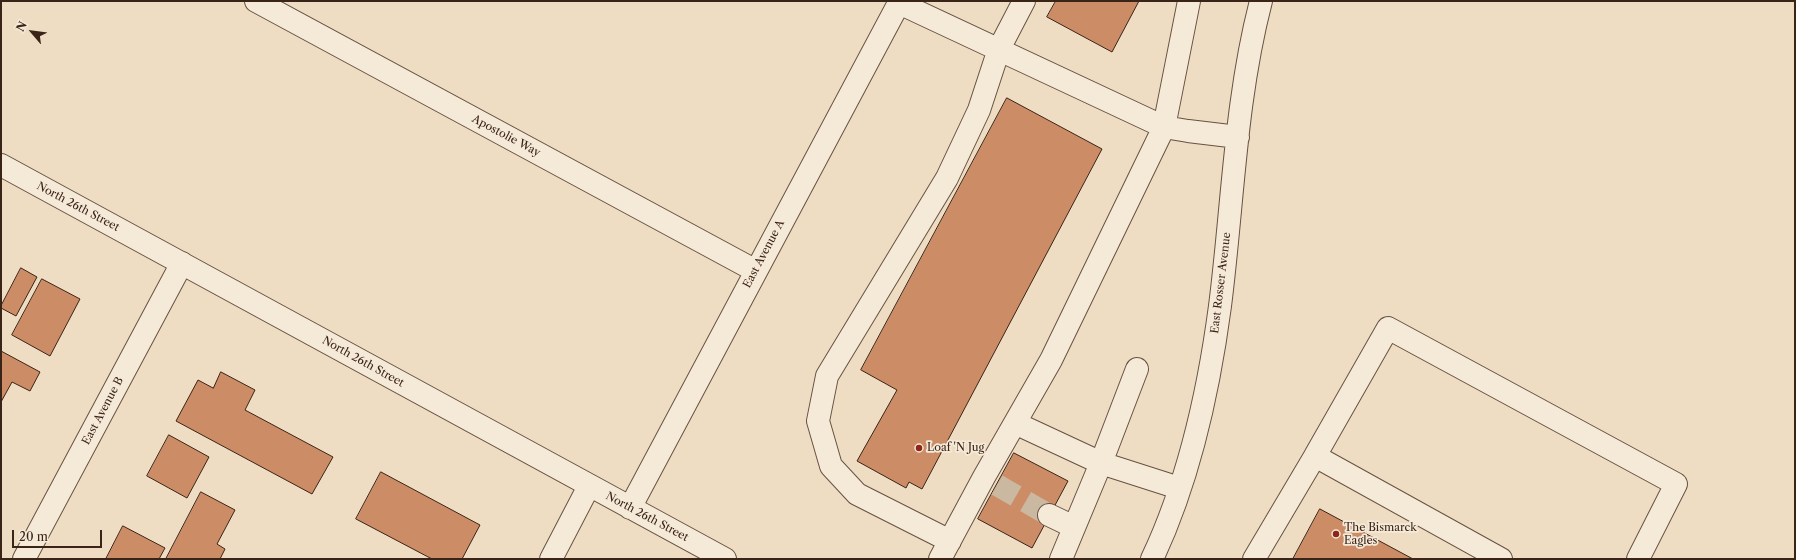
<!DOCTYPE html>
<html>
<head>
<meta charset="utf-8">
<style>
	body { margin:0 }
	#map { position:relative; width:1796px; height:560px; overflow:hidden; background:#efddc3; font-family:"Libre Caslon Text",serif }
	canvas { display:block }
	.frame { position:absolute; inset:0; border:2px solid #3a2317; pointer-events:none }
	.north { position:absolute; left:12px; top:12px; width:40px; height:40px; -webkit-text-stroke:3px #f5e9d8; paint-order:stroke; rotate:298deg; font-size:11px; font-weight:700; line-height:16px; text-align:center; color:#3a2317 }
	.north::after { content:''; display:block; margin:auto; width:14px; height:18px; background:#3a2317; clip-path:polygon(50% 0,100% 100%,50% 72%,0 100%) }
	.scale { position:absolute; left:12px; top:530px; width:90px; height:18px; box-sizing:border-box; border:2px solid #3a2317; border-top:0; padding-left:5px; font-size:12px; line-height:14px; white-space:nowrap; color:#3a2317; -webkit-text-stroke:3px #f5e9d8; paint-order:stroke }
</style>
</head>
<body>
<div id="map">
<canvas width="1796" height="560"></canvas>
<div class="frame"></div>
<div class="north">N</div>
<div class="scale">20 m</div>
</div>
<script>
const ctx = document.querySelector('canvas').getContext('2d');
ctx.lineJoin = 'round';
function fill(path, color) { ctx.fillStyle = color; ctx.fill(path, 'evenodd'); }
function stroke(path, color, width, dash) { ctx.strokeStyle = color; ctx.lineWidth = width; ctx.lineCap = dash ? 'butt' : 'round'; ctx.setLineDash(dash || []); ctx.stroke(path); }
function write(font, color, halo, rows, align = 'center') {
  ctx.font = font + ' "Libre Caslon Text",serif'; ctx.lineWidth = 3.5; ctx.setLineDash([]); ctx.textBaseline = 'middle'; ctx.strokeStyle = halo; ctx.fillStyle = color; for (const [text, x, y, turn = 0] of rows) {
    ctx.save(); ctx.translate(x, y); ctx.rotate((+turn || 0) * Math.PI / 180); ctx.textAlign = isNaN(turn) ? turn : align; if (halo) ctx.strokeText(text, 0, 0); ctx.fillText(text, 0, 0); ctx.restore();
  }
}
const building = new Path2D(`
	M1056 1H1139L1112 52 1047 17Z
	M1007 98 1102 149 922 489 909 482 906 488 857 461 897 390 861 370Z
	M21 268 37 277 16 316 1 308V306Z
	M42 279 80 299 50 356 12 335Z
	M1 351 40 372 30 391 12 382 1 402Z
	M221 372 255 390 245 410 333 457 312 494 176 421 198 380 213 388Z
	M169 435 209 457 187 498 147 476Z
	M1014 453 1068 481 1032 548 978 519Z
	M381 472 480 525 462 559H432L356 519Z
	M201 492 235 510 217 544 225 549 220 559H166Z
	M1320 509 1413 559H1293Z
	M123 526 165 548 159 559H106Z`);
fill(building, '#cc8c66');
stroke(building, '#3a2317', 1);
stroke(new Path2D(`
	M997 485 1049 515`), '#cbb8a1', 22, [22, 11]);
const minor = new Path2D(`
	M256 1 756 271
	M899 3 1164 127 1188 131 1238 137
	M1 165 725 559
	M1015 423 1101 463 1137 369
	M1315 456 1388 328 1676 484 1638 559
	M630 508 900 1
	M1049 515 1074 527
	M950 541 857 494 831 466 818 421 827 376 947 178 979 110 999 49 1024 1
	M24 559 182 263
	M551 559 589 486
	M940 559 984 477 1051 360 1164 127 1189 1
	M1061 559 1101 463 1179 488
	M1152 559C1188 483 1209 389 1220 306 1233 204 1235 101 1261 1
	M1254 559 1315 456 1501 559`);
stroke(minor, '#675242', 24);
stroke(minor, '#f5e9d8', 22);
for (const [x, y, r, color] of [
	[919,448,4,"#8f2418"],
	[1336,534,4,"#8f2418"]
]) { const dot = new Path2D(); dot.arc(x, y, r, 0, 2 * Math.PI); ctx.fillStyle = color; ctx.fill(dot); stroke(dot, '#f5e9d8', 1.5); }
write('11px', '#3a2317', '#f5e9d8', [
	["Apostolie Way",506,136,28],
	["North 26th Street",78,207,28],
	["East Avenue A",764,254,-62],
	["East Rosser Avenue",1221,283,-83],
	["North 26th Street",363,362,29],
	["East Avenue B",103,411,-62],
	["North 26th Street",647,517,28]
]);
write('11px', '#3a2317', '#f5e9d8', [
	["Loaf 'N Jug",927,448],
	["The Bismarck",1344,528],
	["Eagles",1344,541]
], 'left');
</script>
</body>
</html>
